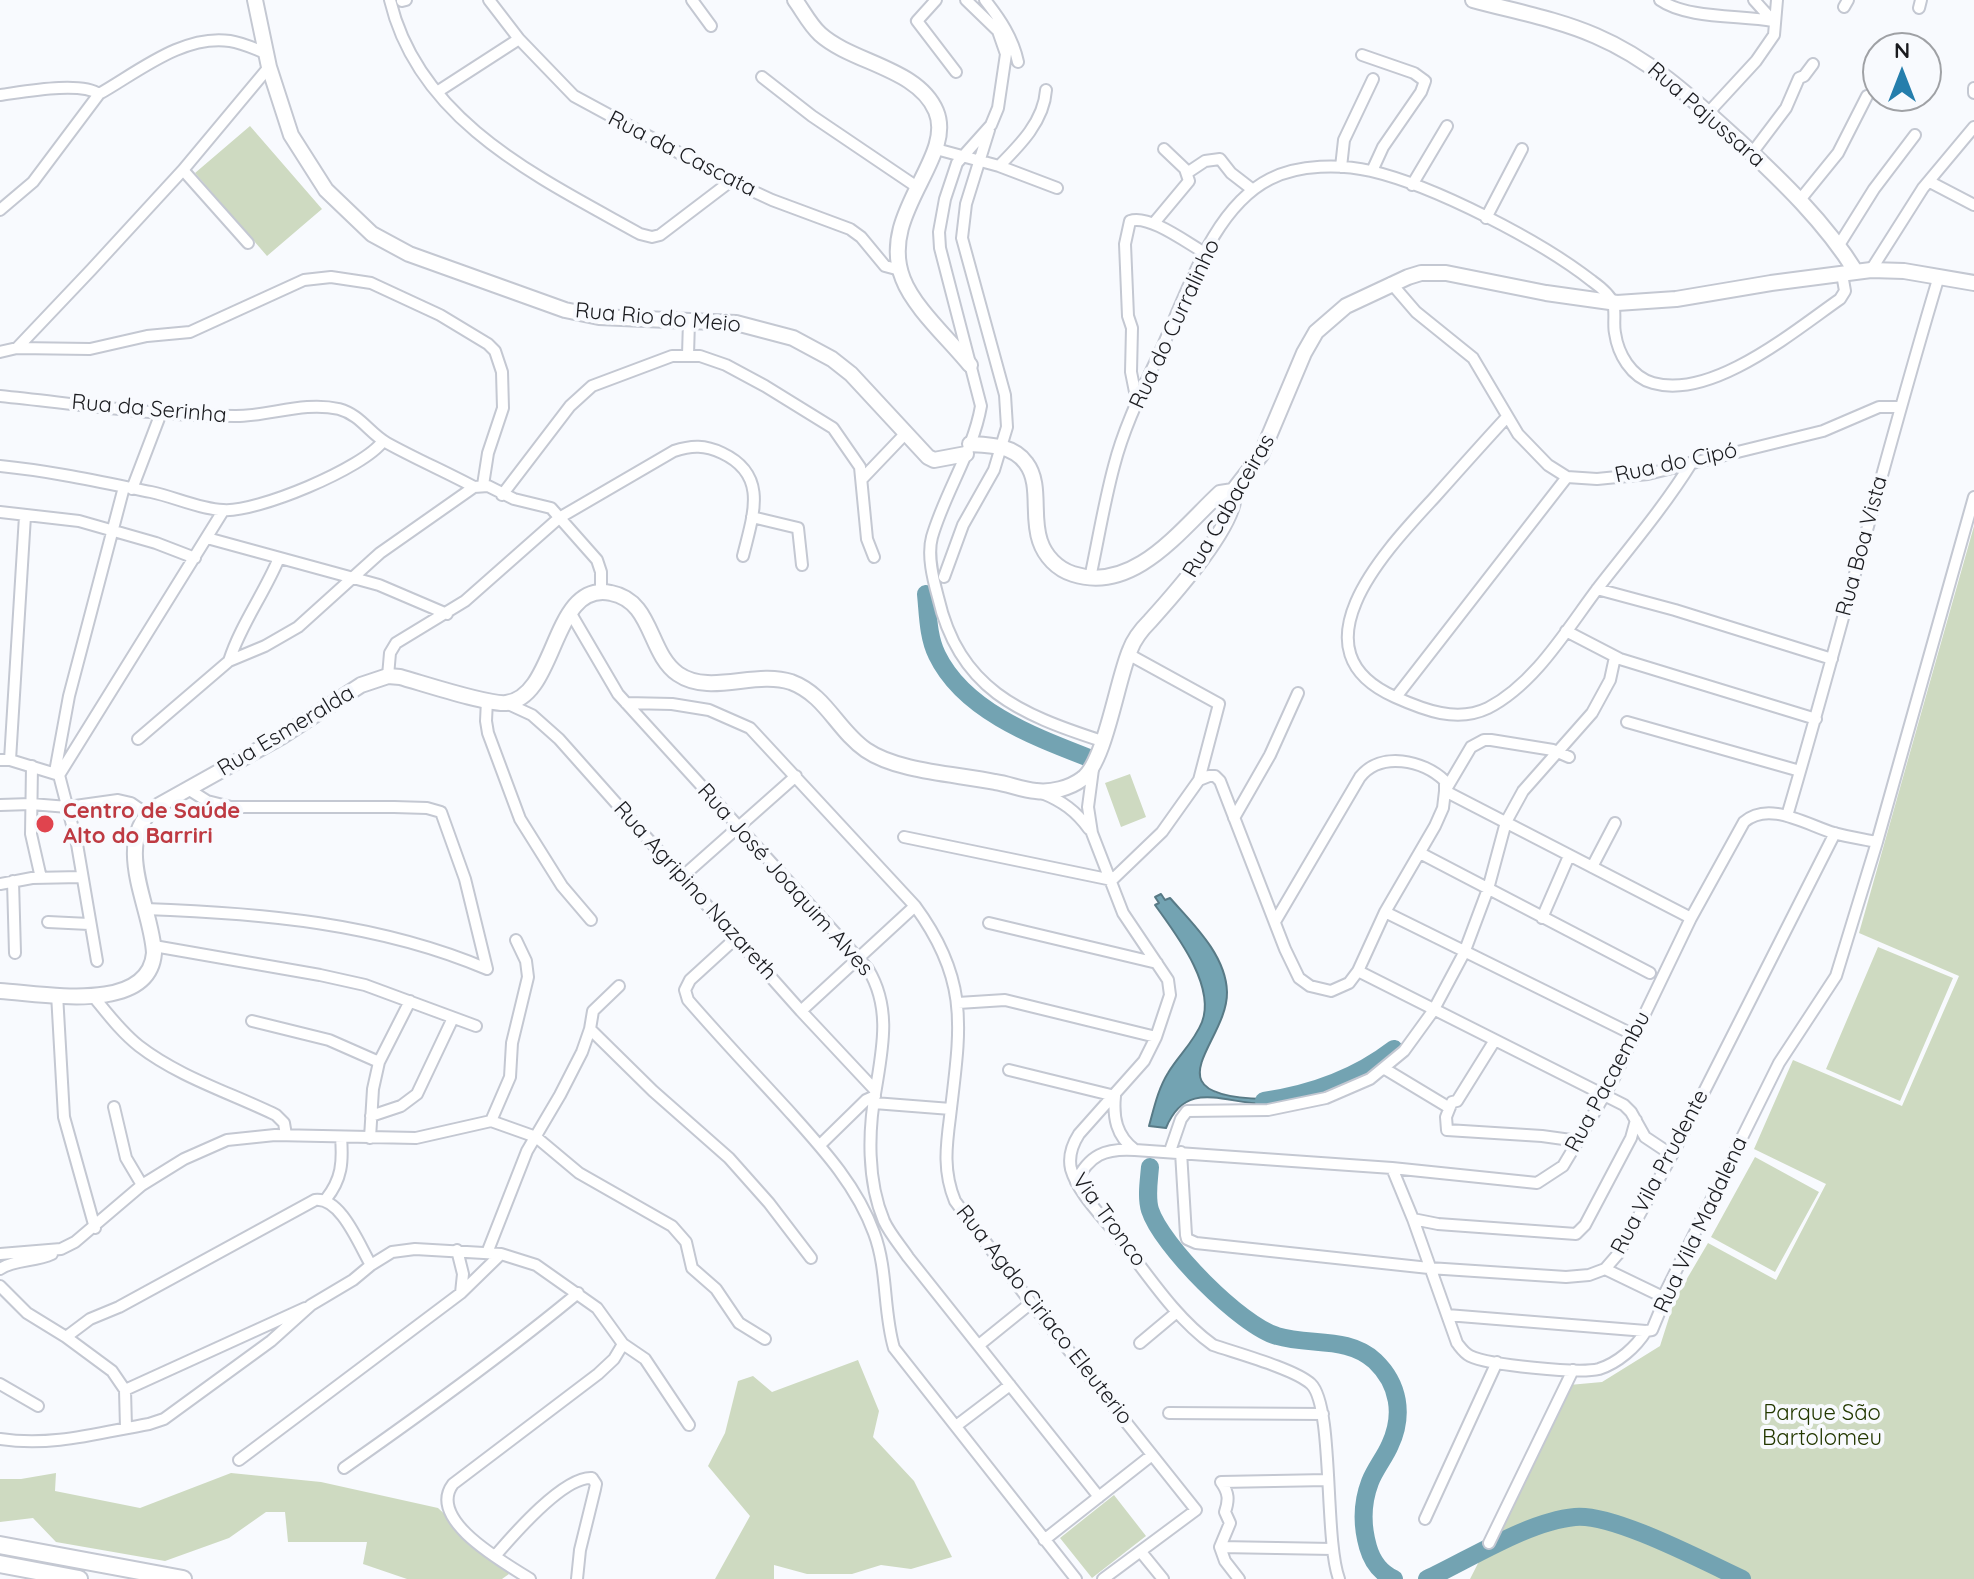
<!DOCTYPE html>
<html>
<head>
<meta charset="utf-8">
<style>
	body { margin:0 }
	#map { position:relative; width:1974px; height:1579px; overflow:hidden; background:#f8fafe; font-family:Quicksand,sans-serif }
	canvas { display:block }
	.north { position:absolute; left:1862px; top:32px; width:80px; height:80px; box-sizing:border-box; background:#f8fafe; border:2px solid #9fa1a5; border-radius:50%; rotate:0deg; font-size:22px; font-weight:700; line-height:32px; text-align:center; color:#1a1b1f }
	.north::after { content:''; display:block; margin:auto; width:28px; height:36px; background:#257eac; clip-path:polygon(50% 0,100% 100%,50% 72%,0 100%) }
</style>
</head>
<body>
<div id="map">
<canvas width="1974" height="1579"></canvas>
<div class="north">N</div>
</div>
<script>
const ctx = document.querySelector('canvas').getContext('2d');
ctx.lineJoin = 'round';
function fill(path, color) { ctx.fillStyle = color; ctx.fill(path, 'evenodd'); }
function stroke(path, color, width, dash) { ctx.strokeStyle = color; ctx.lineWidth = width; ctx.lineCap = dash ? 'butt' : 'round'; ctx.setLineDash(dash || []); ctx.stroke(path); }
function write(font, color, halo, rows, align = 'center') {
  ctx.font = font + ' Quicksand,sans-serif'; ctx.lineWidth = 8; ctx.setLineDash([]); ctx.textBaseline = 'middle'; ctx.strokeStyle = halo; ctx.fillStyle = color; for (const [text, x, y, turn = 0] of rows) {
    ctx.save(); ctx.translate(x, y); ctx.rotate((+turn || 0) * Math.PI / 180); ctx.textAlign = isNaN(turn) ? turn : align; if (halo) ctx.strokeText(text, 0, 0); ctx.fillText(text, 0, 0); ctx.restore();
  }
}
fill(new Path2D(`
	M250 126 322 209 267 256 195 173Z
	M1974 526V1579H1470L1569 1385 1602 1382 1660 1346 1675 1299 1708 1243 1776 1280 1826 1184 1754 1149 1793 1060 1902 1106 1959 976 1859 933Z
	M1130 774 1146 817 1121 827 1105 783Z
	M1878 947 1953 978 1900 1101 1826 1069Z
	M1755 1157 1819 1192 1775 1272 1711 1237Z
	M858 1360 879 1411 873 1437 914 1481 952 1557 911 1569 881 1565 852 1574H807L774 1565V1579H715L750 1516 708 1466 725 1433 738 1381 753 1376 772 1392Z
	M56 1473 55 1491 140 1508 231 1473 321 1482 438 1508 509 1574 502 1579H407L363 1564 367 1542H288L285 1512H266L229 1538 165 1561 56 1542 33 1518 0 1522V1479H21Z
	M1114 1495 1146 1536 1092 1578 1060 1538Z`), '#cedac1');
const water = new Path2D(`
	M1161 894 1165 900 1170 898C1193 924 1226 955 1227 992 1228 1043 1145 1096 1264 1099V1104C1223 1103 1186 1079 1166 1128L1149 1126C1154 1108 1158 1089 1168 1073 1178 1056 1194 1042 1202 1022 1216 985 1175 933 1155 905L1159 903 1155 897Z`);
fill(water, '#73a3b2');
stroke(water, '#587a86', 2);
stroke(new Path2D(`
	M926 594C928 614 928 637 937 655 964 711 1035 737 1089 758
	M1264 1101C1312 1094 1355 1079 1394 1049
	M1150 1167C1149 1180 1146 1197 1150 1210 1161 1245 1241 1326 1277 1336 1310 1346 1348 1336 1375 1361 1399 1384 1404 1415 1390 1445 1385 1457 1375 1469 1370 1482 1362 1503 1362 1526 1368 1547 1372 1561 1381 1573 1394 1579
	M1427 1579C1470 1559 1529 1521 1575 1517 1613 1513 1705 1562 1742 1579`), '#73a3b2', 18);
const street = new Path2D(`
	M390 0C419 122 540 178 640 234L652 237 660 235 731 181
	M489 0 519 39 574 96 731 181 772 200 850 229 861 237 885 266 900 270
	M692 0 711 26
	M936 0 917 21 956 72
	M966 0 998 31 1006 54 998 108 991 125 957 163 945 199 939 232 940 248 981 406C973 452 945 492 932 537 927 555 933 579 938 597 959 689 1019 714 1102 741
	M985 0C1000 19 1013 38 1018 62
	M1660 0C1687 19 1740 15 1773 21
	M1754 0 1773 21
	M402 1 406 0
	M1844 7 1848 0
	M1919 8 1921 0
	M1362 55 1414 73 1425 81 1421 92 1383 147 1372 171
	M762 77 812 116 917 187
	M437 92 519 39
	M1974 93V88
	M0 95C23 92 80 81 99 94 138 72 183 34 230 41 243 43 255 49 266 53
	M1708 113 1756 61 1774 35 1777 0
	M936 149 999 166 1057 188
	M1752 153 1786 108 1799 78 1804 76 1813 64
	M999 166C1020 145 1044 121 1046 90
	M1341 167 1344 140 1373 79
	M183 170 248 243
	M1187 173 1205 161 1220 159 1231 173 1253 190
	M1930 182 1974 205
	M1412 185 1447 126
	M1799 201 1838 153 1867 96
	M0 210 33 182 99 94
	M1486 218 1522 149
	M1154 223 1189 181 1185 169 1164 149
	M1839 245 1874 189 1915 135
	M1871 270 1923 188 1974 127
	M1391 283 1416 312 1473 358 1518 434 1548 465 1567 477 1597 479 1648 474 1823 431 1879 407H1899
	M17 348 90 349 147 336 190 332 304 280 331 277 371 283 440 315 488 344 495 351 502 372 503 408 488 453 483 485
	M0 352 17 348 91 270 183 170 269 67
	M688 355 689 321
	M0 396C78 404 157 416 236 416 270 416 304 401 339 409 361 415 369 433 387 443 416 459 446 472 474 487L488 486 514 499 551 508 597 560 601 572V592
	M1137 402 1131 372 1132 328 1128 316 1125 244 1130 221C1149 214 1187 243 1205 253
	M1507 417C1482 444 1458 471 1434 498 1388 548 1289 650 1395 697 1424 710 1457 723 1488 708 1535 684 1567 629 1598 588 1630 547 1664 507 1692 462
	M0 466C51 471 101 482 151 492 175 497 199 509 223 510 256 513 364 468 383 441
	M862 479 905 434
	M132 489 161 413
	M502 495 570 406 592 386 672 356H700L726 365 765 386 833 428 860 467 867 539 874 557
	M0 512 79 521 156 543 195 558
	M752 517 798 528 802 565
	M207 538 379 585 447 614
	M944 577 963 525 994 470 1007 427 1005 395 962 238 966 204 989 130
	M1090 578C1098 541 1104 503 1114 466 1125 423 1146 383 1164 343 1188 290 1214 207 1270 179 1299 164 1341 164 1371 171 1435 186 1541 241 1592 281 1599 286 1610 295 1613 303 1616 312 1613 324 1615 333 1618 354 1631 377 1653 383 1712 400 1794 331 1840 299L1845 291 1842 274
	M1597 589 1675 610 1832 659
	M570 612 618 694 868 969C891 1007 883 1046 876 1088 868 1130 867 1181 884 1221 890 1234 900 1245 908 1257L1099 1497
	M1566 631 1620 659 1816 719
	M229 661C241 624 264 594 279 558
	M388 676 390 653 396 643 465 601 559 518 674 451C692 445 705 445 722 453 769 475 753 515 743 556
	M1396 697 1567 477
	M487 700 486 721 488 733 520 819 562 886 591 920
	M506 703 532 715 559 739 801 1011 875 1090
	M626 703 672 704 709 710 750 728 915 906C971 982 960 1030 950 1117 946 1147 943 1172 955 1201L1031 1303 1196 1510 1103 1579
	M1627 722 1800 771
	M138 739 229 661 265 646 298 627 380 553 474 487
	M0 760H10L59 775 223 511
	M10 760 25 516
	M32 766 31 834 41 878
	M1093 769 1088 807 1092 833 1123 913 1168 980 1170 995 1156 1037 1144 1061 1079 1134C1072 1145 1068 1156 1071 1169 1078 1193 1101 1215 1116 1234 1146 1272 1174 1317 1213 1345 1236 1353 1295 1369 1311 1384 1334 1406 1324 1538 1339 1579
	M55 772 69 696 124 487
	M59 775 77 844 97 961
	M1199 780 1209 776H1215L1220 781 1285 949 1299 978 1310 986 1331 991 1349 983 1358 971 1385 912 1435 826 1443 808 1445 791 1471 747 1484 740H1491L1553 750 1569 757
	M188 789 207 801 231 807H394L427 808 441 812 465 879 487 969
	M1042 793C1062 801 1076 811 1089 829
	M0 805 31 804 68 807 118 800 131 803 147 814
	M1787 816C1840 637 1885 455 1939 276
	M1234 818 1270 755 1298 693
	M904 837 1112 880 1162 832 1199 780 1219 704 1128 654
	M1420 853 1650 973
	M1592 867 1615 823
	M682 877 796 776
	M13 881 15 953
	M0 884 32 878 81 877
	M145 909C261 913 379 923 487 969
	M1385 912 1634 1035
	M1542 918 1569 856
	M1276 920 1360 777C1381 751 1423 760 1445 781V791L1691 918
	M48 922 89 924
	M989 923 1157 963
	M736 938 690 980 685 990 688 1000C720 1037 754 1073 787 1109 821 1147 856 1184 874 1233 888 1270 883 1311 894 1348L1076 1579
	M154 946 320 975 365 985 476 1026
	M1358 971 1624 1105 1631 1112 1645 1137 1672 1155
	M57 994 64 1117 95 1228
	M93 996C107 1013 121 1032 139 1046 179 1077 231 1093 276 1115L284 1123 286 1135
	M958 1003 1005 1000 1156 1037
	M801 1011 915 906
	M252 1021 329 1040 379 1062
	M590 1029 653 1091 729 1158 769 1203 811 1258
	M1495 1040 1457 1101 1452 1102 1446 1117 1447 1130 1542 1136 1578 1141
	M1385 1069 1448 1107
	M1009 1070 1115 1096
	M1115 1096C1113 1117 1116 1136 1135 1150L1392 1168 1537 1183 1563 1166 1578 1141 1613 1080 1691 918 1744 822C1769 800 1807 825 1834 833 1848 837 1863 839 1877 842
	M874 1103 951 1109
	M114 1107 126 1158 142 1185
	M371 1116 401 1106 417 1094 453 1018
	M491 1121 536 1137 579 1173 672 1226 686 1242 692 1268 716 1289 739 1323 765 1339
	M370 1138 373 1089 379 1062 410 1001
	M820 1145 866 1100 875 1096
	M1170 1151 1181 1119 1187 1111 1268 1110 1326 1098 1370 1079 1404 1051 1433 1011 1464 953 1488 889 1506 822 1523 791 1592 713 1610 680 1615 657
	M1181 1152 1186 1235 1187 1239 1196 1243 1429 1268 1566 1277 1589 1275 1605 1269 1618 1254 1672 1155 1835 833
	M1392 1168 1413 1219 1457 1343C1461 1348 1464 1353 1470 1356 1488 1365 1579 1374 1599 1369 1618 1363 1636 1347 1646 1331L1652 1330 1662 1306 1663 1297 1779 1063 1836 976 1877 842 1974 497
	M1076 1182C1089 1155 1105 1148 1135 1150
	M326 1199C342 1179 343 1162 341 1137
	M1413 1219 1438 1224 1576 1234 1585 1225 1631 1138 1636 1120
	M457 1250 463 1274 461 1293
	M487 1253 527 1151 560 1095 582 1052 590 1029 593 1011 619 986
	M0 1254 61 1249 75 1242 142 1185 184 1159 227 1140 275 1135 416 1138 491 1121 510 1077 512 1043 528 977 526 961 516 940
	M371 1265 392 1252 415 1249 501 1254 536 1265 597 1308 623 1344 645 1359 689 1425
	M0 1269C15 1259 35 1262 52 1254
	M1605 1269 1663 1297
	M0 1286 27 1313 66 1337 112 1371 125 1390 126 1428
	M1447 1315 1646 1331
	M1140 1343 1177 1312
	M979 1345 1031 1303
	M0 1384 38 1406
	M125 1390 305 1308
	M1169 1413 1323 1414
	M956 1426 1010 1385
	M0 1439C52 1447 98 1433 149 1424L164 1419 271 1341 311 1305 353 1280 371 1265C359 1245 341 1197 315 1200L119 1307 90 1319 66 1337
	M239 1460 461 1293 501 1254
	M344 1468C424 1412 502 1356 578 1293
	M1221 1482 1327 1480
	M1425 1519 1497 1362
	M1044 1540 1152 1455
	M1489 1543 1573 1370
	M1220 1547 1333 1549
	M1220 1547 1230 1523 1225 1512C1229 1500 1229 1493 1221 1482
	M1220 1547 1225 1561 1239 1579
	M1141 1552 1163 1579
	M495 1556C513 1535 564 1476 592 1478L596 1484 595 1489 580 1550 577 1579
	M530 1579C505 1563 426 1520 453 1484L598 1374 614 1359 623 1344`);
const secondary = new Path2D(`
	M255 0 269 67 291 135 326 190 372 234 409 254 565 310 599 317 736 323 793 338 832 359 851 374 928 457 934 460 966 454
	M795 0C803 11 810 25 820 34 852 63 918 68 936 111 956 158 877 214 903 279 914 308 950 340 970 365
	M1473 0C1513 11 1557 19 1596 36 1652 60 1694 100 1738 140 1781 180 1825 222 1856 272
	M970 444C990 445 1013 445 1026 463 1042 484 1031 516 1040 541 1045 556 1057 569 1073 574 1134 594 1181 529 1220 493L1233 491
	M0 991C41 993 149 1015 154 953 152 908 112 845 154 808L281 737 361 685 388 676 400 677C422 683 488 705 506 703 558 697 551 580 611 593 653 601 648 653 678 674 710 696 755 670 791 682 826 695 837 730 866 750 898 772 957 774 995 782 1009 784 1022 790 1036 791 1051 793 1070 788 1082 779 1105 763 1117 680 1130 650 1134 639 1142 629 1150 621 1169 600 1243 518 1233 491L1261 455 1304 353 1316 332 1346 306 1408 277 1421 273H1446L1546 293 1617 303 1676 299 1771 283 1871 270 1904 271 1974 283`);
const primary = new Path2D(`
	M0 1545 183 1579
	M0 1564 79 1579`);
stroke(street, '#c4c8d2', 14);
stroke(secondary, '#c4c8d2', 18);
stroke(primary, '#c4c8d2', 20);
stroke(street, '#fff', 10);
stroke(secondary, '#fff', 14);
stroke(primary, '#fff', 16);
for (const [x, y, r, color] of [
	[45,824,10,"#e0444e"]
]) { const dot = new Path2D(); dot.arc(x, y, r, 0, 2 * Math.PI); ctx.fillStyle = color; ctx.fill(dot); stroke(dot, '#f8fafe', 3); }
write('22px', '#1a1b1f', '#f8fafe', [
	["Rua Pajussara",1706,115,41],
	["Rua da Cascata",682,154,27],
	["Rua Rio do Meio",658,318,5],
	["Rua do Curralinho",1175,324,-65],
	["Rua da Serinha",149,409,5],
	["Rua do Cipó",1676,463,-12],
	["Rua Cabaceiras",1229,506,-60],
	["Rua Boa Vista",1862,546,-75],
	["Rua Esmeralda",286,731,-31],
	["Rua José Joaquim Alves",785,880,48],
	["Rua Agripino Nazareth",695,891,48],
	["Rua Pacaembu",1608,1082,-62],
	["Rua Vila Prudente",1660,1172,-62],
	["Via Tronco",1109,1220,54],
	["Rua Vila Madalena",1701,1225,-65],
	["Rua Agdo Ciriaco Eleuterio",1044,1315,52]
]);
write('bold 22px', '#be3a42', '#f8fafe', [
	["Centro de Saúde",63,811],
	["Alto do Barriri",63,836]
], 'left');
write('22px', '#233800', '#f8fafe', [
	["Parque São",1822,1413],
	["Bartolomeu",1822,1438]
]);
</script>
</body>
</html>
